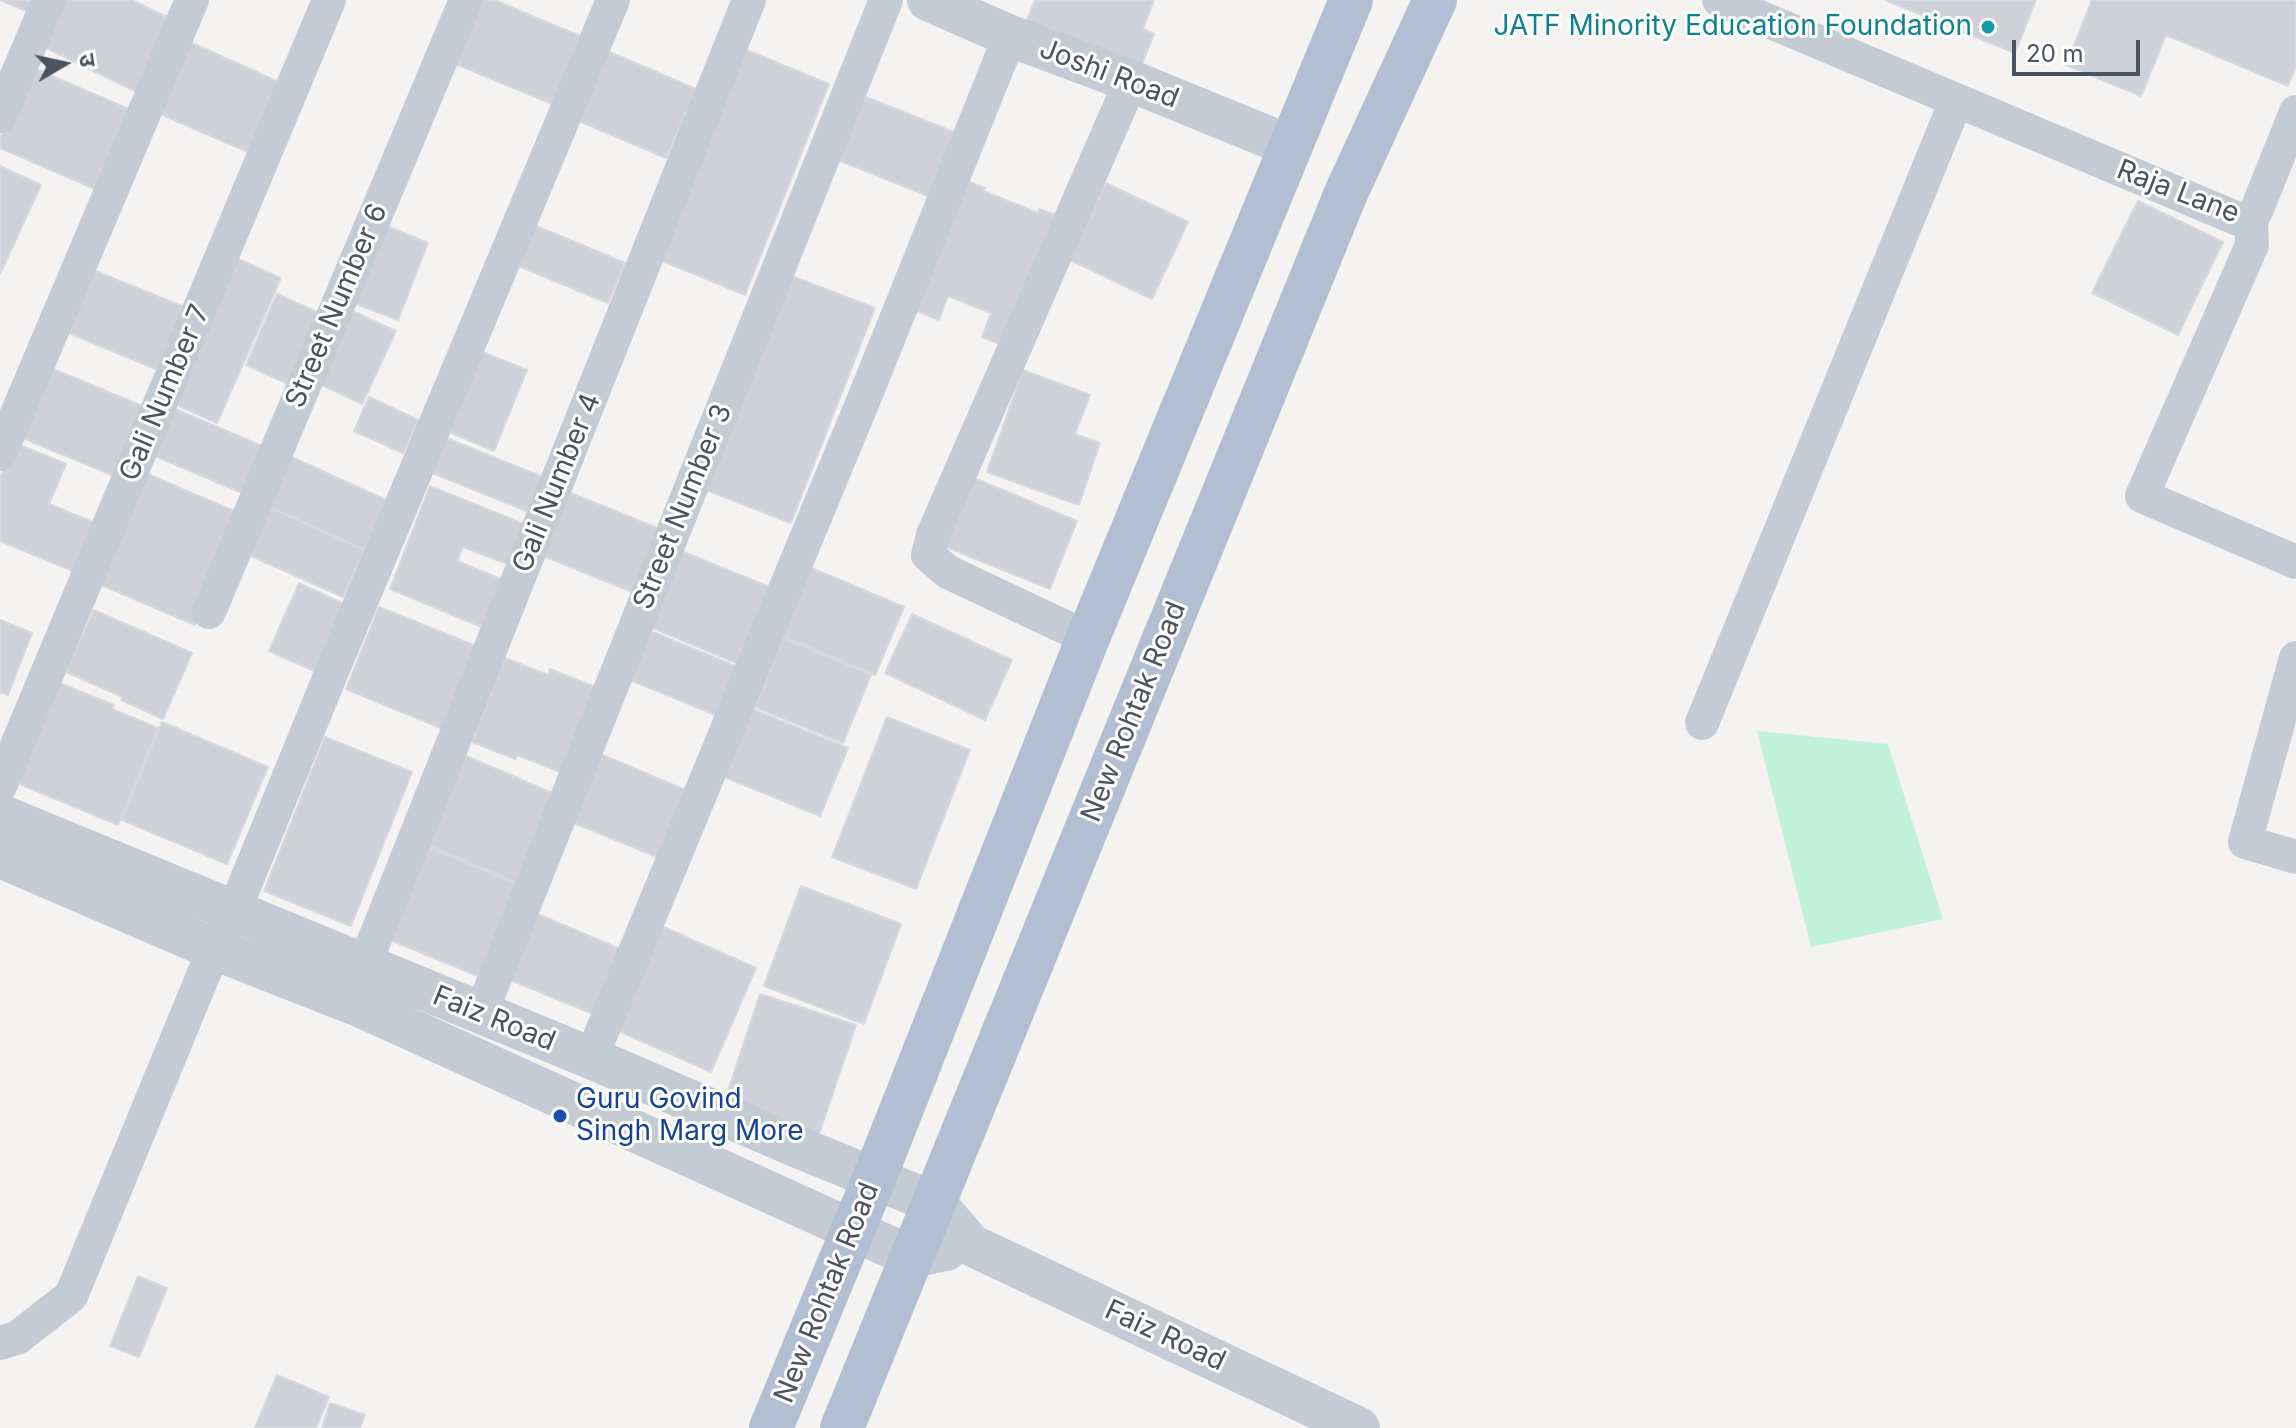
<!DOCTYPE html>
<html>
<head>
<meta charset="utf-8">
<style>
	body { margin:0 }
	#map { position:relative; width:2296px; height:1428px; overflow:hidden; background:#f5f3f2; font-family:Inter,"Noto Sans Devanagari",sans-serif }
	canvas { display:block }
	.north { position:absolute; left:24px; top:24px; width:80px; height:80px; -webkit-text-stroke:6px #fff; paint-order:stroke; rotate:81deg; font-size:22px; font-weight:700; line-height:32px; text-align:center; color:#4a5360 }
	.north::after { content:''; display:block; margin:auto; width:28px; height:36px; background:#4a5360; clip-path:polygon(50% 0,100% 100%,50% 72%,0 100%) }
	.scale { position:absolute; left:2012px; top:40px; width:128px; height:36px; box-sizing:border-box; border:4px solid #4a5360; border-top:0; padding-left:10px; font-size:24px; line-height:28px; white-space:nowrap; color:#4a5360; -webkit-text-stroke:6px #fff; paint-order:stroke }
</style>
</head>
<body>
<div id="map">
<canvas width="2296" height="1428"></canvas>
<div class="north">उ</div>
<div class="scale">20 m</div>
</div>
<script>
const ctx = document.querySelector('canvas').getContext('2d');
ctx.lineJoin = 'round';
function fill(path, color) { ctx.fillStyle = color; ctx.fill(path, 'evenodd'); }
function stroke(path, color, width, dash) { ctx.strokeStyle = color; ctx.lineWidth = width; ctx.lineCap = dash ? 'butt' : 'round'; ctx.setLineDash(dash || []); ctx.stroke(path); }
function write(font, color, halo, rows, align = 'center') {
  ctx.font = font + ' Inter,sans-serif'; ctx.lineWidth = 6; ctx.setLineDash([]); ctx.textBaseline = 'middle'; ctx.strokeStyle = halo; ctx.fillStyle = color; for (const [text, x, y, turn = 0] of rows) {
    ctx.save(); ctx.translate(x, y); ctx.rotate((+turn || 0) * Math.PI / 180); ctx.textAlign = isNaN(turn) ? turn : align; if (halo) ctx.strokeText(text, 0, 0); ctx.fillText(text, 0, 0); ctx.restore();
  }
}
fill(new Path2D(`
	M1757 731 1888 744 1943 919 1811 947Z`), '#c2f1da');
const building = new Path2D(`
	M0 0H44L38 16Z
	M59 0H131L172 19 137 92 38 44Z
	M483 0H494L580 36 552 104 456 64Z
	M1035 0H1154L1143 29 1154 34 1139 71 1025 25Z
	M1885 0H2036L2015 53Z
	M2092 0H2296V66L2288 86 2166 35 2141 96 2066 65Z
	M190 42 281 83 250 153 158 113Z
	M739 47 829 84 745 295 655 258Z
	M603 49 696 89 666 158 574 119Z
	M31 67 138 113 104 193 0 148V138Z
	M861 95 964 136 938 200 836 159Z
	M0 166 41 185 0 274Z
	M965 180 985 188 983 191 1038 213 1039 209 1058 216 1007 347 982 337 991 313 948 296 939 320 915 310Z
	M1106 183 1188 222 1152 299 1070 260Z
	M2138 201 2223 242 2178 335 2092 293Z
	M379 223 428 243 398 320 348 301Z
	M534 225 625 263 608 303 518 266Z
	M231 256 281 278 217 423 168 401Z
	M85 267 189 309 163 372 59 329Z
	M789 275 875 308 791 523 706 490Z
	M277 294 328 317 297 388 246 365Z
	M350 310 396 331 362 404 316 382Z
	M475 349 527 370 494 451 442 429Z
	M46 366 147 408 119 478 18 436Z
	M1023 370 1090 395 1075 434 1100 443 1079 505 987 472Z
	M369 397 418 420 403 453 354 431Z
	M168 406 269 449 249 496 148 453Z
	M444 437 545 478 531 513 430 472Z
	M15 443 66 464 49 504 100 525 80 574 0 541V478Z
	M283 453 386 500 365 550 261 503Z
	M138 470 241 514 195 625 92 581Z
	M974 478 1077 521 1050 589 946 547Z
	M430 486 531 527 515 567 463 547 457 561 508 582 489 630 390 589Z
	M563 490 662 530 637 594 538 554Z
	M264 505 364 550 343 597 242 552Z
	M679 550 777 590 746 667 648 626Z
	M807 566 904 607 875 675 779 634Z
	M299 583 344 604 314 671 269 651Z
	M379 607 483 649 450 732 346 689Z
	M94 610 192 653 163 719 121 700 123 697 66 672Z
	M912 614 1012 660 985 720 885 673Z
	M0 620 32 633 8 695 0 692Z
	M648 630 740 668 720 717 628 679Z
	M783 638 871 675 843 743 755 707Z
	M505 658 548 675 550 669 602 690 568 775 517 755 515 759 472 742Z
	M57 682 114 705 112 709 158 728 118 825 15 782Z
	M747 707 848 748 820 816 719 775Z
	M887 717 970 750 916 889 832 857Z
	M162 722 268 767 227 864 122 820Z
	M325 737 412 772 351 926 264 891Z
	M593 751 688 791 660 858 564 819Z
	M464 755 559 796 522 885 427 844Z
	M421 844 523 887 485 979 383 937Z
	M801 886 901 924 864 1024 764 986Z
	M535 913 620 949 593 1014 508 979Z
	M659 925 756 968 711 1072 614 1029Z
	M760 994 856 1025 817 1140 722 1109Z
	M138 1276 167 1288 139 1357 110 1346Z
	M277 1375 329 1397 316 1428H255Z
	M330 1403 365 1415 360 1428H322Z`);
fill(building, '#ced1d8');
stroke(building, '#d6d8de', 2);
stroke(new Path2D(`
	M1719 0 2238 219 2251 220
	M0 116 49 0
	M2251 220 2252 245 2142 496 2296 562
	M2251 220 2257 209 2296 112
	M0 454 192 0
	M209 612 466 0
	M1088 638 948 572 928 555 933 535 1131 81
	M2296 658 2245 842 2296 857
	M1702 723 1956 101
	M0 786 329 0
	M364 966 749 0
	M481 1013 886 0
	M591 1058 866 394 1010 36
	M0 1343 17 1338 71 1296 214 949 234 911 335 664 613 0`), '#c3cbd4', 34);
stroke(new Path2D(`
	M928 0 1010 36 1131 81 1290 146
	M0 815 591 1058 800 1148 935 1203 971 1245 1359 1428
	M0 857 214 949 359 1006 912 1257 946 1250`), '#c3cbd4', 42);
stroke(new Path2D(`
	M771 1428 874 1179 1088 638 1351 0
	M842 1428 1346 193 1435 0`), '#b2bed1', 44);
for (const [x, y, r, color] of [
	[1988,27,8,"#0f9aa8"],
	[560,1116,8,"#1a4fb4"]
]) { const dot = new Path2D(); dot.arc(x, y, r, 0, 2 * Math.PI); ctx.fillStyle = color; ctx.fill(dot); stroke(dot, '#fff', 3); }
write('28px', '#0d838f', '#fff', [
	["JATF Minority Education Foundation",1972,27]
], 'right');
write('28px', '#4a5360', '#fff', [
	["Joshi Road",1109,74,21],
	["Raja Lane",2178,192,21],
	["Street Number 6",337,306,-67],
	["Gali Number 7",165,393,-67],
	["Gali Number 4",557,483,-68],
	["Street Number 3",683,507,-68],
	["New Rohtak Road",1134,712,-68],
	["Faiz Road",494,1019,22],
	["New Rohtak Road",827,1293,-68],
	["Faiz Road",1165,1336,25]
]);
write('28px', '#164399', '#fff', [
	["Guru Govind",576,1100],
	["Singh Marg More",576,1132]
], 'left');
</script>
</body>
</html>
